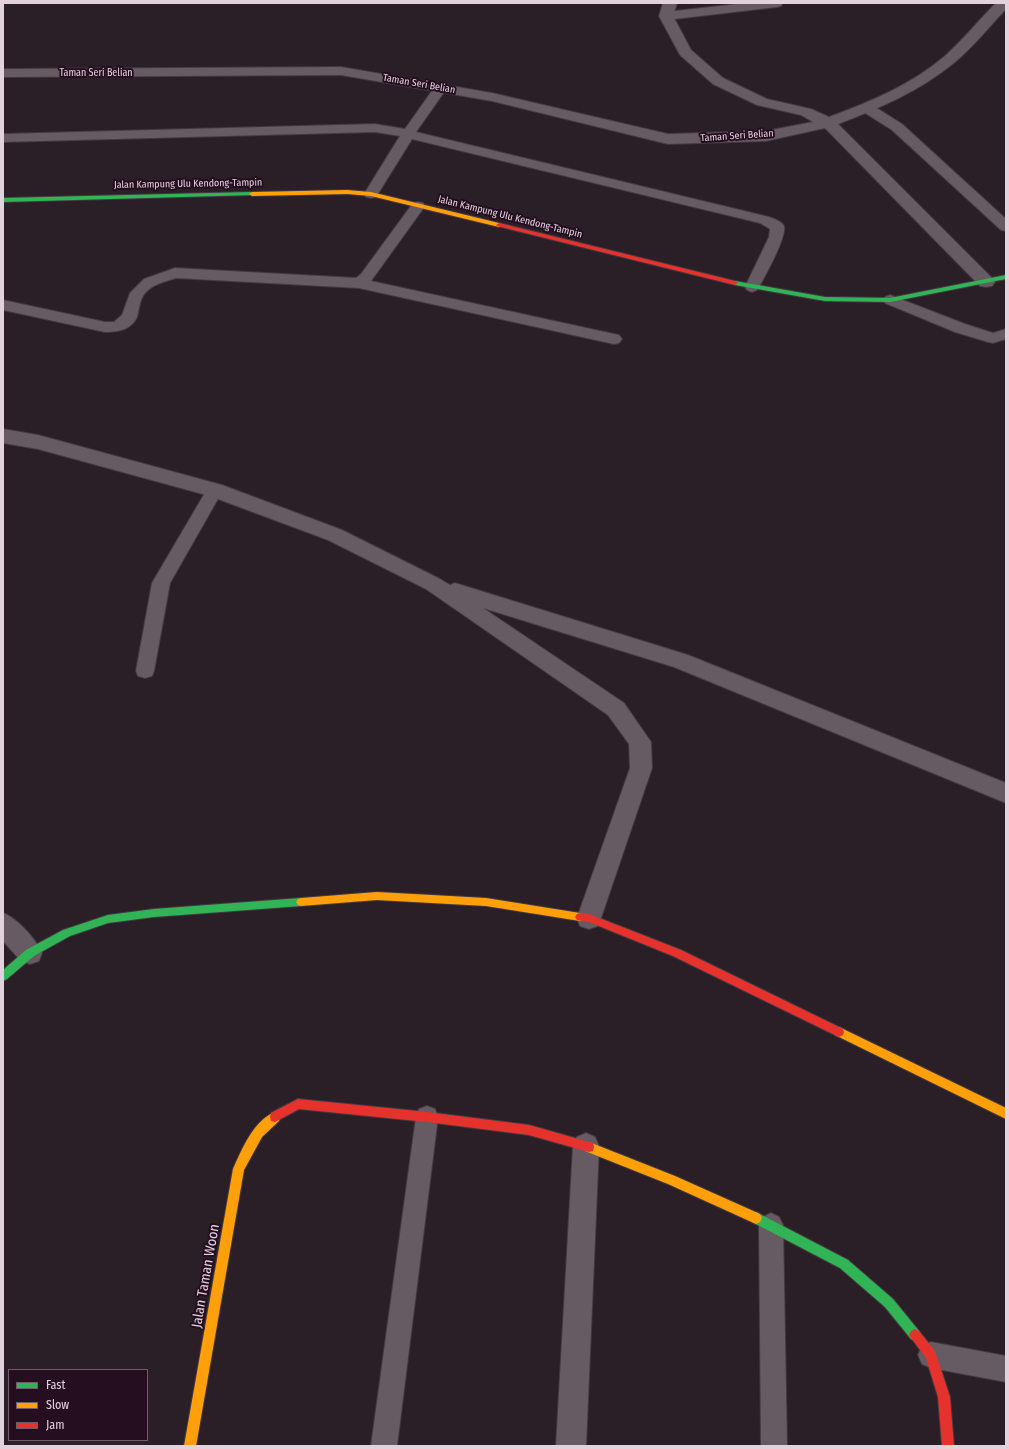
<!DOCTYPE html>
<html>
<head>
<meta charset="utf-8">
<style>
	body { margin:0 }
	#map { position:relative; width:1009px; height:1449px; overflow:hidden; background:#2a1e27; font-family:"Fira Sans Condensed",sans-serif }
	canvas { display:block }
	.frame { position:absolute; inset:0; border:4px solid #e2d2dd; pointer-events:none }
	.legend { position:absolute; left:8px; top:1369px; width:140px; height:72px; box-sizing:border-box; background:#250e20; border:1px solid #715c6c; margin:0; padding:5px 7px; list-style:none; font-size:12px; color:#e2d2dd }
	.legend li { display:flex; align-items:center; gap:8px; height:20px }
	.legend b { width:20px; border:1px solid #715c6c }
</style>
</head>
<body>
<div id="map">
<canvas width="1009" height="1449"></canvas>
<div class="frame"></div>
<ul class="legend">
<li><b style="height:5px;background:#30b455"></b>Fast</li>
<li><b style="height:5px;background:#ff9f0a"></b>Slow</li>
<li><b style="height:5px;background:#e5322d"></b>Jam</li>
</ul>
</div>
<script>
const ctx = document.querySelector('canvas').getContext('2d');
ctx.lineJoin = 'round';
function stroke(path, color, width, dash) { ctx.strokeStyle = color; ctx.lineWidth = width; ctx.lineCap = dash ? 'butt' : 'round'; ctx.setLineDash(dash || []); ctx.stroke(path); }
function fill(path, color) { ctx.fillStyle = color; ctx.fill(path, 'evenodd'); }
function write(font, color, halo, rows, align = 'center') {
  ctx.font = font + ' "Fira Sans Condensed",sans-serif'; ctx.lineWidth = 4; ctx.setLineDash([]); ctx.textBaseline = 'middle'; ctx.strokeStyle = halo; ctx.fillStyle = color; for (const [text, x, y, turn = 0] of rows) {
    ctx.save(); ctx.translate(x, y); ctx.rotate((+turn || 0) * Math.PI / 180); ctx.textAlign = isNaN(turn) ? turn : align; if (halo) ctx.strokeText(text, 0, 0); ctx.fillText(text, 0, 0); ctx.restore();
  }
}
const lane = new Path2D(`
	M746 3H783L781 6 777 7 666 20 662 19 660 16 662 13 666 12Z
	M441 84 446 85 447 88 416 132 765 216C770 217 782 221 784 226 787 237 765 276 759 287L757 290 752 292 747 290 745 287 769 237 770 229 760 223 412 139 376 197 371 198 366 197 364 194 400 136 375 132 3 142V134L375 124 405 129 436 85Z
	M867 104 872 105 902 124 1006 219V231L1001 230 892 130 862 111 860 108 862 105Z
	M418 202 423 203 425 206 371 281 614 334 619 335 622 339 619 343 614 344 359 288 176 278C164 282 148 285 142 298 139 304 139 311 137 317 131 330 118 332 105 332L3 310V300L105 322H114L122 315 130 293 144 279 175 268 356 278 361 274 413 203Z
	M890 295 965 324 993 333 1006 329V339L993 343 988 342 955 332 885 303 883 300 885 297Z
	M215 484 221 486 223 490 170 583 154 671 152 676 145 678 138 676 136 671 152 583 209 486Z
	M427 1106 435 1109 438 1117 397 1446H371L416 1117 419 1109Z
	M771 1213 779 1217 783 1225 787 1446H761L759 1225 763 1217Z
	M931 1342 1006 1356V1382L931 1368 922 1364 918 1355 922 1346Z`);
const street = new Path2D(`
	M663 3H677L673 16 691 50 723 78 767 99 811 109 829 117C870 102 911 85 945 56 963 40 979 20 996 3H1006V9C989 27 973 47 955 62 920 91 880 108 838 124L992 278 995 282 992 286 986 287 980 286 825 128 766 141 668 144 492 101 341 75 3 77V69L341 67 492 93 668 134 766 131 813 122 801 115 757 105 713 84 680 55 659 16Z
	M3 429 38 435 222 485 342 530 440 579 450 585 455 583 688 655 1006 783V803L674 667 483 608 624 703 651 742 652 768 601 918 598 926 589 929 580 926 577 918 630 768 629 744 608 715 426 589 328 540 210 496 38 449 3 443Z
	M3 913C17 918 36 939 42 953L39 961 30 964 21 961 3 941Z
	M586 1133 595 1137 599 1146 586 1446H556L573 1146 577 1137Z`);
const fast = new Path2D(`
	M252 192 254 193V195L3 202V198Z
	M1006 275V279L890 302 825 301 735 285 732 283 735 281 825 297 890 298Z
	M301 898 304 899 306 902 304 905 301 906 154 917 108 923 70 936 34 956 7 979 3 981V970L26 950 63 930 108 915 154 909Z
	M756 1212 848 1260 893 1299 919 1331 921 1335 919 1339 915 1341 911 1339 885 1307 840 1268 752 1222 750 1218 752 1214Z`);
const slow = new Path2D(`
	M347 190 371 192 499 223 502 225 499 227 371 196 347 194 252 196 249 194 252 192Z
	M377 892 486 898 580 913 583 914 585 917 583 920 580 921 486 906 377 900 301 906 298 905 296 902 298 899 301 898Z
	M839 1027 1006 1108V1119L835 1035 834 1032 835 1029Z
	M275 1112 279 1113 280 1117 279 1121 262 1137 244 1170 196 1446H184L233 1169C242 1149 254 1120 275 1112Z
	M589 1142 675 1176 760 1214 762 1218 760 1222 756 1224 668 1184 585 1151 584 1147 585 1143Z`);
const jam = new Path2D(`
	M499 223 735 281 738 283 735 285 497 226 496 225Z
	M580 913 589 914 681 950 843 1029 844 1032 843 1035 839 1037 835 1035 673 956 589 922 577 920 575 917 577 914Z
	M298 1099 427 1112 529 1125 589 1142 593 1143 594 1147 593 1151 589 1152 529 1135 427 1122 299 1109 275 1122 271 1121 270 1117 271 1113Z
	M915 1329 919 1331 935 1351 950 1397 954 1446H942L938 1397 926 1358 909 1335 911 1331Z`);
stroke(lane, '#443941', 2);
stroke(street, '#443941', 2);
stroke(fast, '#443941', 2);
stroke(slow, '#443941', 2);
stroke(jam, '#443941', 2);
fill(lane, '#665b63');
fill(street, '#665b63');
fill(fast, '#30b455');
fill(slow, '#ff9f0a');
fill(jam, '#e5322d');
write('10px', '#e2d2dd', '#250e20', [
	["Taman Seri Belian",96,73],
	["Taman Seri Belian",419,84,10],
	["Taman Seri Belian",737,136,-4],
	["Jalan Kampung Ulu Kendong-Tampin",188,184,-1],
	["Jalan Kampung Ulu Kendong-Tampin",510,217,14]
]);
write('14px', '#e2d2dd', '#250e20', [
	["Jalan Taman Woon",206,1276,-80]
]);
</script>
</body>
</html>
